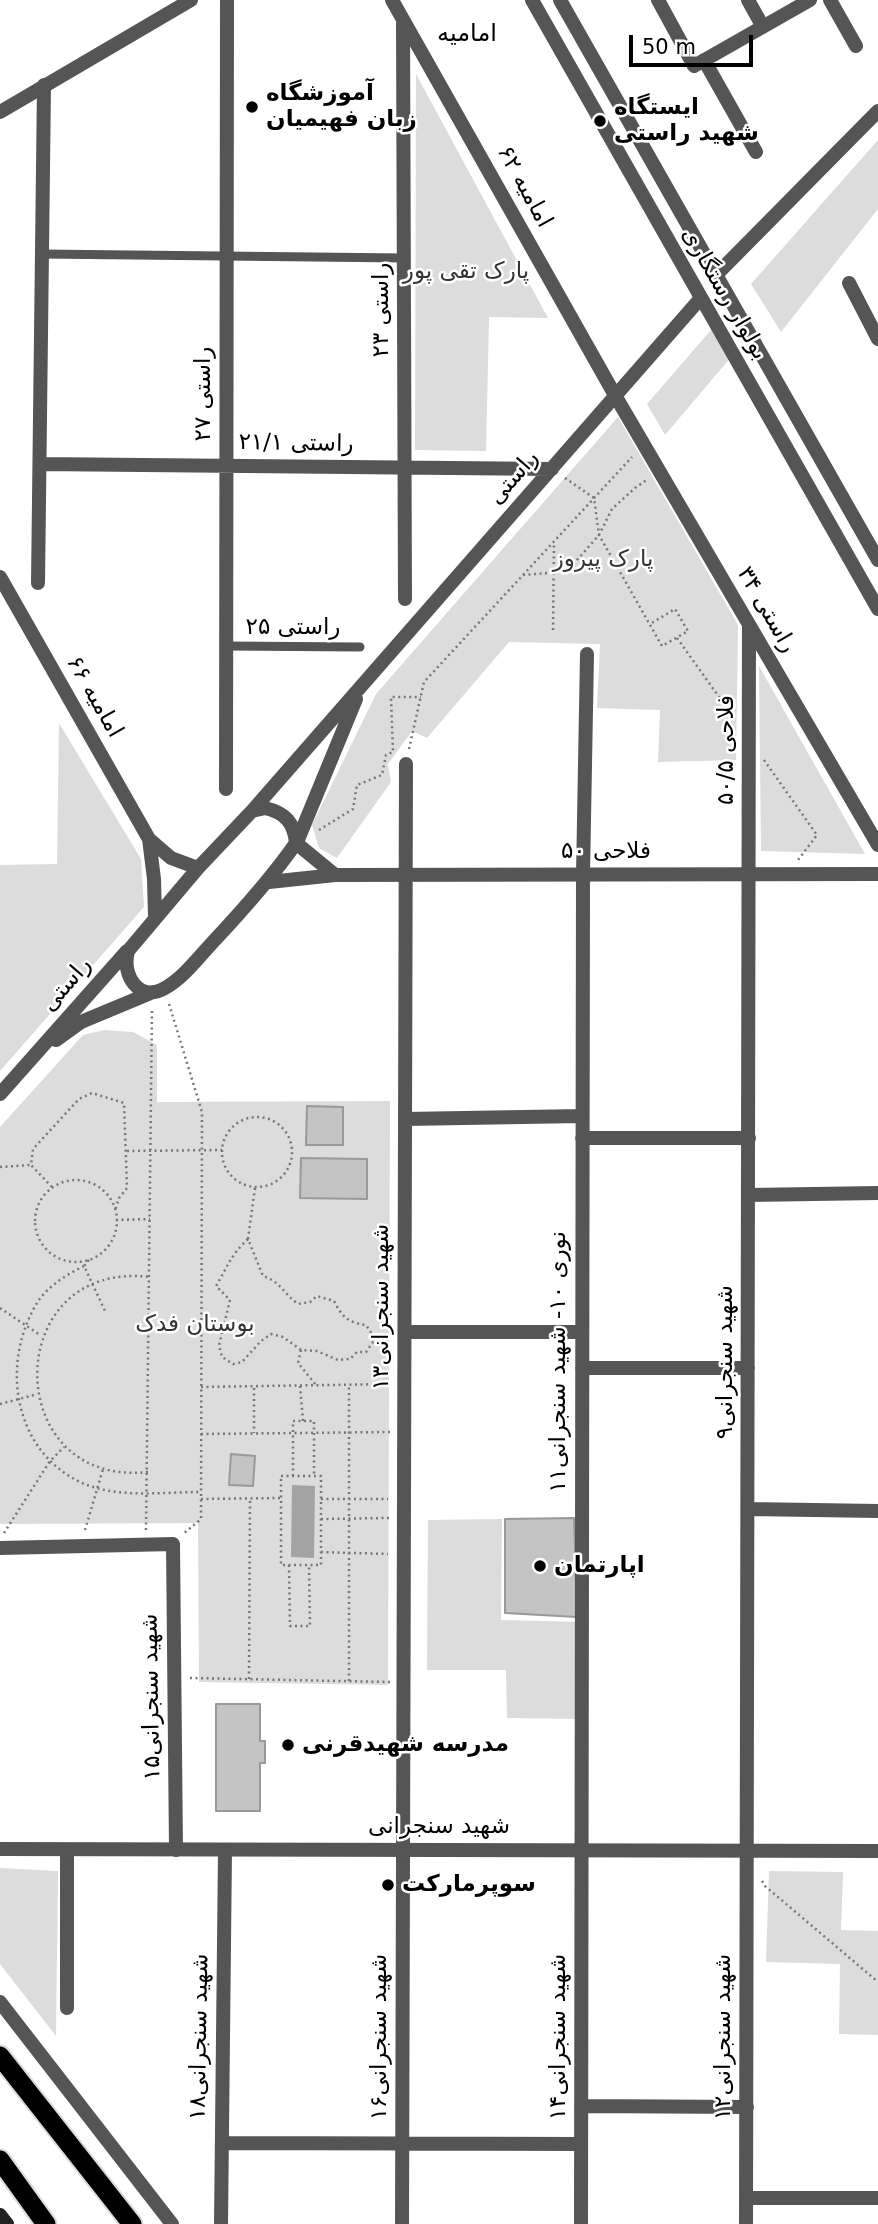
<!DOCTYPE html>
<html>
<head>
<meta charset="utf-8">
<style>
	body { margin:0 }
	#map { position:relative; width:878px; height:2224px; overflow:hidden; background:#fff; font-family:"DejaVu Sans",sans-serif }
	canvas { display:block }
	.scale { position:absolute; left:629px; top:35px; width:124px; height:32px; box-sizing:border-box; border:4px solid #000; border-top:0; padding-left:9px; font-size:21px; line-height:24px; white-space:nowrap; color:#000; -webkit-text-stroke:5px #fff; paint-order:stroke }
</style>
</head>
<body>
<div id="map">
<canvas width="878" height="2224"></canvas>
<div class="scale">50 m</div>
</div>
<script>
const ctx = document.querySelector('canvas').getContext('2d');
ctx.lineJoin = 'round';
function fill(path, color) { ctx.fillStyle = color; ctx.fill(path, 'evenodd'); }
function stroke(path, color, width, dash) { ctx.strokeStyle = color; ctx.lineWidth = width; ctx.lineCap = dash ? 'butt' : 'round'; ctx.setLineDash(dash || []); ctx.stroke(path); }
function write(font, color, halo, rows, align = 'center') {
  ctx.font = font + ' "DejaVu Sans","Noto Naskh Arabic",sans-serif'; ctx.lineWidth = 5; ctx.setLineDash([]); ctx.textBaseline = 'middle'; ctx.strokeStyle = halo; ctx.fillStyle = color; for (const [text, x, y, turn = 0] of rows) {
    ctx.save(); ctx.translate(x, y); ctx.rotate((+turn || 0) * Math.PI / 180); ctx.textAlign = isNaN(turn) ? turn : align; if (halo) ctx.strokeText(text, 0, 0); ctx.fillText(text, 0, 0); ctx.restore();
  }
}
fill(new Path2D(`
	M416 74 548 318 489 317 486 451 415 450Z
	M878 140V209L781 332 751 284Z
	M717 323 732 356 665 435 647 404Z
	M618 417 738 625 736 760 658 762 660 710 597 708 600 644 509 642 427 738 412 731 388 764 391 782 337 858 319 848 312 825 376 694Z
	M759 666 865 854 761 851Z
	M59 723 141 859 144 907 0 1071V865L57 864Z
	M104 1030 133 1032 157 1045V1102L390 1101 388 1685 199 1682 198 1523 0 1524V1127L83 1035Z
	M502 1519 501 1620 584 1622 582 1719 507 1718 506 1670H427L428 1520Z
	M0 1868 58 1871 56 2036 0 1964Z
	M769 1871 843 1872 841 1930 878 1931V2035L839 2034 840 1964 766 1962Z`), '#dcdcdc');
fill(new Path2D(`
	M292 1485 315 1486 314 1558 291 1557Z`), '#a3a3a3');
const building = new Path2D(`
	M307 1106 343 1107V1145H306Z
	M301 1158 367 1159V1199L300 1198Z
	M231 1454 255 1456 253 1486 229 1485Z
	M574 1518 577 1617 505 1613V1519Z
	M216 1704H260V1741H265V1763H260V1811H216Z`);
fill(building, '#c4c4c4');
stroke(building, '#999', 2);
const trunk = new Path2D(`
	M0 2056 132 2224
	M0 2160 46 2224`);
stroke(trunk, '#dbdbdb', 23);
stroke(new Path2D(`
	M565 478 594 498 599 535 662 646 688 631 675 609 650 624
	M523 575 632 457
	M553 630 554 543
	M677 638 734 718
	M409 749 424 682 523 575 571 571 577 560 599 535 612 509 635 488 648 479
	M764 760 817 835 798 860
	M319 830 353 809 357 785 382 775 386 755 393 752 391 697H421
	M169 1004 202 1112 201 1519 183 1534
	M222 1152a35 35 0 1 1 70 0a35 35 0 1 1-70 0Z
	M127 1151 222 1150
	M0 1167 31 1165
	M35 1221a41 41 0 1 1 82 0a41 41 0 1 1-82 0Z
	M52 1187 31 1165 33 1149 79 1099 92 1093 124 1103 127 1188 119 1198 115 1210
	M255 1188 248 1239 263 1276C281 1282 283 1293 298 1304L310 1302 317 1296 334 1301C342 1317 349 1323 366 1325L374 1337
	M116 1220 150 1219
	M248 1239C230 1256 228 1266 216 1286L230 1300 219 1345 222 1357 233 1364 242 1362 261 1341 271 1334 283 1337 301 1350 317 1351 338 1360 350 1359 357 1352H366L375 1339 388 1336
	M89 1260 84 1266 106 1313
	M84 1266C68 1274 53 1283 41 1297 0 1356 10 1448 80 1482 116 1499 162 1492 201 1492
	M0 1308 40 1335
	M301 1350 298 1363 316 1385
	M300 1386 303 1421
	M201 1387 391 1384
	M254 1388V1433
	M0 1404 34 1395
	M201 1434 390 1432
	M148 1472C0 1488 0 1259 150 1277
	M281 1476H321V1565H281Z
	M293 1476V1421H314V1475
	M201 1499 281 1498
	M321 1499H388
	M321 1519 390 1518
	M85 1530 103 1469
	M146 1530 152 1009
	M4 1533 50 1461 64 1447
	M321 1552 388 1554
	M289 1565 290 1626H310L309 1565
	M190 1678 390 1682
	M249 1679 250 1498
	M349 1681V1385
	M762 1881 765 1886 878 1982`), '#777', 2.5, [2, 3.5]);
stroke(new Path2D(`
	M42 254 404 258
	M226 646 360 647`), '#555', 9);
stroke(new Path2D(`
	M392 0 616 397 878 845
	M658 0 694 66 810 0
	M748 0 763 27
	M830 0 856 46
	M403 23 405 599
	M704 60 756 152
	M0 112 191 0
	M716 275 878 111
	M849 283 878 339
	M40 464 552 469
	M0 577 149 839 171 858 198 868
	M38 583 44 85
	M226 789 227 0
	M265 808C286 813 294 823 296 843 271 879 242 911 212 943 198 958 183 978 165 988 140 1003 121 976 128 951L198 868 252 811Z
	M252 811 700 299
	M149 839 154 879 155 916
	M297 842 356 699
	M56 1040 81 1022 153 992
	M0 1094 127 951
	M405 1119 582 1116
	M582 1138H749
	M749 1195 878 1193
	M405 1332H582
	M582 1368H748
	M748 1509 878 1511
	M0 1548 173 1544 176 1850
	M67 2008V1850
	M581 2106 747 2107
	M222 2143 581 2144
	M746 2198H878
	M221 2224 225 1850
	M402 2224 406 764
	M581 2224 583 875 587 654
	M746 2224 749 626`), '#555', 14);
stroke(new Path2D(`
	M532 0 878 609
	M560 0 878 560
	M296 843 335 875
	M269 882 335 875 878 874
	M0 1849 878 1851
	M0 2002 172 2224`), '#555', 14);
stroke(new Path2D(`
	M0 2215 7 2224`), '#222', 14);
stroke(trunk, '#000', 19);
for (const [x, y, r, color] of [
	[252,107,7,"#000"],
	[600,121,7,"#000"],
	[540,1566,7,"#000"],
	[288,1745,7,"#000"],
	[388,1885,7,"#000"]
]) { const dot = new Path2D(); dot.arc(x, y, r, 0, 2 * Math.PI); ctx.fillStyle = color; ctx.fill(dot); stroke(dot, '#fff', 2.5); }
write('bold 23px', '#000', '#fff', [
	["آموزشگاه",266,94],
	["زبان فهیمیان",266,120],
	["ایستگاه",614,108],
	["شهید راستی",614,134],
	["اپارتمان",554,1566],
	["مدرسه شهیدقرنی",302,1745],
	["سوپرمارکت",402,1885]
], 'left');
write('23px', '#000', '#fff', [
	["امامیه ۶۲",524,187,61],
	["بولوار رستگاری",724,294,60],
	["راستی ۲۳",382,310,-90],
	["راستی ۲۷",204,394,-90],
	["راستی ۲۱/۱",296,444,1],
	["راستی",514,478,-49],
	["راستی ۳۴",766,610,60],
	["راستی ۲۵",293,628],
	["امامیه ۶۶",94,697,60],
	["فلاحی ۵۰/۵",727,750,-90],
	["فلاحی ۵۰",606,852],
	["راستی",67,985,-49],
	["شهید سنجرانی۱۳",382,1307,-90],
	["نوری ۱۰- شهید سنجرانی۱۱",559,1362,-90],
	["شهید سنجرانی۹",726,1362,-90],
	["شهید سنجرانی۱۵",152,1697,-91],
	["شهید سنجرانی",439,1827],
	["شهید سنجرانی۱۸",200,2037,-89],
	["شهید سنجرانی۱۶",380,2037,-90],
	["شهید سنجرانی۱۴",559,2037,-90],
	["شهید سنجرانی۱۲",724,2037,-90]
]);
write('23px', '#333', '#fff', [
	["پارک تقی پور",466,272],
	["پارک پیروز",603,560],
	["بوستان فدک",195,1325]
]);
write('24px', '#000', '#fff', [
	["امامیه",467,35]
]);
</script>
</body>
</html>
